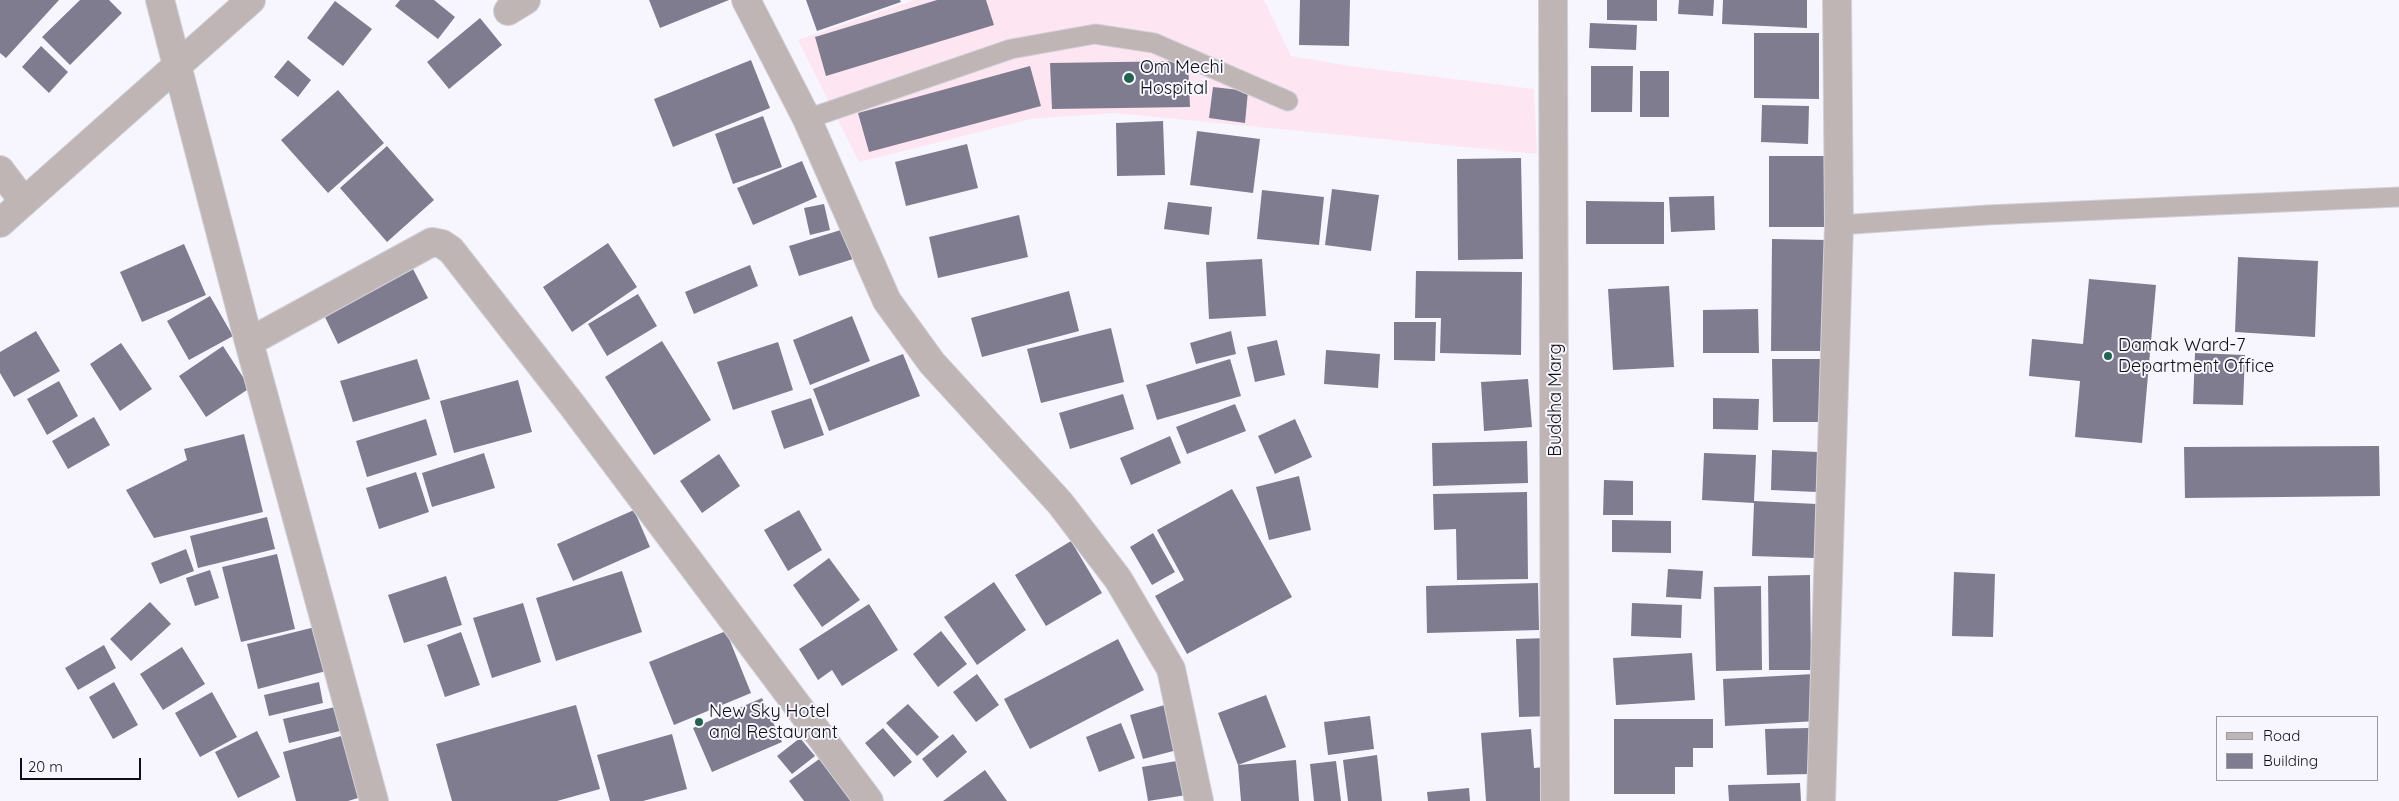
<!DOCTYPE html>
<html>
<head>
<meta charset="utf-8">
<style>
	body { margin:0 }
	#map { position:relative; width:2399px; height:801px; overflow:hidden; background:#f7f6ff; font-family:Quicksand,sans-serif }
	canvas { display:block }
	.legend { position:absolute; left:2216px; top:716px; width:162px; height:65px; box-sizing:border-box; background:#f7f6ff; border:1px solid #9b9aa2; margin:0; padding:6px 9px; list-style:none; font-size:15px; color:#100f16 }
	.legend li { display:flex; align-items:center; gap:10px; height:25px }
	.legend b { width:25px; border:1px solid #9b9aa2 }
	.scale { position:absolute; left:20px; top:758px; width:121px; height:22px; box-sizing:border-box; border:2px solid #100f16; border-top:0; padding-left:6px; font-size:15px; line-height:18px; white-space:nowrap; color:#100f16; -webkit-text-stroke:4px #f7f6ff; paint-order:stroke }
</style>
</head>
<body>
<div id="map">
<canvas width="2399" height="801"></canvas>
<ul class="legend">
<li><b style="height:6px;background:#c0b5b5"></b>Road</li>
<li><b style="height:14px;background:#7f7c90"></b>Building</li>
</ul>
<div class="scale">20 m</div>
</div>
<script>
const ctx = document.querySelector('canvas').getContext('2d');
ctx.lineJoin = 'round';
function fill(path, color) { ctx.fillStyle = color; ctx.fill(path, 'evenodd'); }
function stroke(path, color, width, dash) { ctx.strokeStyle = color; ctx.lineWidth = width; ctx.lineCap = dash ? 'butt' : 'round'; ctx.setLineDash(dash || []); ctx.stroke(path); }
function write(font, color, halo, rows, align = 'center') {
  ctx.font = font + ' Quicksand,sans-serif'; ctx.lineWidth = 4; ctx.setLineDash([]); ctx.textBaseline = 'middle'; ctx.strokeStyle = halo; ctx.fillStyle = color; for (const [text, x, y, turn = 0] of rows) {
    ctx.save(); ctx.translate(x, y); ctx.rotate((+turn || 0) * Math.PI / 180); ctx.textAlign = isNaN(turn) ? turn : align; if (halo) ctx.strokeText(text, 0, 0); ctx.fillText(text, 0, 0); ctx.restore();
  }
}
fill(new Path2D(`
	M914 0H1264L1291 56 1350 66 1534 89 1537 154 1114 113 1031 119 859 162 798 40Z`), '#fde6f2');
fill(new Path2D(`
	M0 0H59L6 58 0 53Z
	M80 0H109L122 13 70 65 42 37Z
	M400 0H434L455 17 438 39 395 6Z
	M649 0H729L660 28Z
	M806 0H900L901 2 817 31Z
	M937 0H986L994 25 826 76 815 37Z
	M1300 0H1350L1349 46 1299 45Z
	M1607 0H1657V21L1607 20Z
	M1679 0H1714L1713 16 1678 14Z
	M1723 0H1807V28L1722 24Z
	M335 1 372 29 343 66 307 38Z
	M480 18 502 45 449 89 427 62Z
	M1590 23 1637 25 1636 50 1589 48Z
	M1754 33H1819V99L1754 98Z
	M41 46 68 72 49 93 22 67Z
	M288 60 311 80 298 97 274 77Z
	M751 60 770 108 673 147 654 99Z
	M1188 61 1190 107 1052 109 1050 63Z
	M1030 66 1041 106 869 152 858 113Z
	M1591 66H1633L1632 112H1591Z
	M1640 71H1669V117H1640Z
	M1213 87 1248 91 1245 123 1209 118Z
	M338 90 384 143 328 193 281 140Z
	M1762 105 1809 106 1808 144 1761 142Z
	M763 116 782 167 733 184 715 134Z
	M1163 121 1165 175 1117 176 1116 123Z
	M1197 131 1260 139 1253 193 1190 185Z
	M967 144 978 188 906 206 895 162Z
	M387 146 434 200 387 242 340 188Z
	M1769 156H1827L1826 227H1769Z
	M1521 158 1523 259 1458 260 1457 159Z
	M802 161 817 197 753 225 737 188Z
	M1332 189 1379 195 1371 251 1325 245Z
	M1262 190 1324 197 1319 245 1257 239Z
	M1714 196 1715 230 1671 232 1669 197Z
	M1586 201 1664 202V244H1586Z
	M1168 202 1212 207 1209 235 1164 229Z
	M824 204 830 230 810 235 804 208Z
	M1019 215 1028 257 938 278 929 237Z
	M844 229 853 259 799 276 789 246Z
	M1772 239 1827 240 1826 351H1771Z
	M608 243 637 287 572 332 543 287Z
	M184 244 206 295 142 322 120 272Z
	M2238 257 2318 261 2315 337 2235 332Z
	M1262 259 1266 316 1209 319 1206 262Z
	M750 265 758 286 694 314 685 292Z
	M412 267 428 298 338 344 323 313Z
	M1416 271 1522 272 1521 355 1440 353 1441 318H1415Z
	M2089 279 2156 285 2142 443 2075 437 2080 381 2029 376 2032 339 2083 344Z
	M1669 286 1674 367 1613 370 1608 289Z
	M1069 291 1079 331 982 357 971 318Z
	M638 294 657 326 607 356 588 324Z
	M210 296 233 336 189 360 167 321Z
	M1758 309 1759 353H1703V310Z
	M852 316 870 361 810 385 793 340Z
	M1394 322H1436L1435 361 1394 360Z
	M1111 328 1124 382 1041 403 1027 349Z
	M36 331 60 371 14 397 0 373V352Z
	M1231 331 1236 354 1196 364 1190 343Z
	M1277 340 1285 375 1255 382 1247 347Z
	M662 341 711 420 654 455 605 377Z
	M778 342 793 390 733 410 717 362Z
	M121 343 152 389 120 411 90 364Z
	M223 346 250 388 206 417 179 376Z
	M1326 350 1380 354 1378 388 1324 384Z
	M2195 353 2245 355 2243 405 2193 404Z
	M903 354 920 396 829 431 813 389Z
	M417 359 430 399 353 422 340 381Z
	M1230 359 1241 396 1157 420 1146 385Z
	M1772 359H1822V422H1773Z
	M1528 379 1532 427 1484 431 1481 382Z
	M518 380 532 432 454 453 440 401Z
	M59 381 78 416 47 435 27 399Z
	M1123 394 1134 429 1070 449 1059 413Z
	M811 398 824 435 784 449 771 411Z
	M1713 398 1759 399 1758 430 1713 429Z
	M1235 404 1246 431 1187 454 1176 427Z
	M94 417 110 445 68 469 52 441Z
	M426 419 437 455 367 477 356 441Z
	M1295 419 1312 457 1275 474 1258 436Z
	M244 434 263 512 154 538 126 490 187 460 184 449Z
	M1170 436 1181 463 1131 485 1120 458Z
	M1527 441 1528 483 1433 486 1432 443Z
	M2379 446 2380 496 2185 498 2184 447Z
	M1772 450 1818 452 1817 492 1771 490Z
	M484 453 495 488 432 507 422 473Z
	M1704 453 1756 455 1754 501 1817 504 1815 558 1752 556 1754 503 1702 500Z
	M719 454 740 486 702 513 680 481Z
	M416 472 429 512 379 529 366 488Z
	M1299 476 1311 530 1269 540 1256 487Z
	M1604 480 1633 481V515H1603Z
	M1232 489 1292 597 1187 654 1155 596 1184 580 1157 530Z
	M1527 492 1528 579 1457 580 1456 529 1434 530 1433 494Z
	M634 510 650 547 573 581 557 544Z
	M799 510 822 550 788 571 764 530Z
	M267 517 275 549 198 568 190 536Z
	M1612 520 1671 521V553L1612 552Z
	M1153 533 1175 572 1152 585 1130 547Z
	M1071 541 1102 593 1046 626 1015 575Z
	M186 549 194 571 160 584 151 563Z
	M277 554 295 629 241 642 222 567Z
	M829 558 860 600 822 627 793 585Z
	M1668 569 1703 571 1701 599 1666 597Z
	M210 570 219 598 195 606 186 578Z
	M622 571 642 632 556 661 536 598Z
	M1954 572 1995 574 1993 637 1952 636Z
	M1810 575 1811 670H1769L1768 576Z
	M446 576 462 625 404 643 388 595Z
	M994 582 1026 630 977 665 944 617Z
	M1538 583 1539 630 1427 633 1426 586Z
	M1761 586 1762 670 1716 671 1714 587Z
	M150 602 171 624 131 661 110 639Z
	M523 603 541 662 492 678 473 618Z
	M1632 603 1682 605 1681 638 1631 636Z
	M869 604 898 650 842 686 832 670 818 680 799 649Z
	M315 627 326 671 258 689 247 644Z
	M726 631 751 693 674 725 649 662Z
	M941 631 967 664 938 687 913 654Z
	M461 632 480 685 445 697 427 645Z
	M1549 638 1552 716 1519 717 1516 639Z
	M1118 639 1144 690 1030 749 1004 699Z
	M104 645 116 668 78 690 65 668Z
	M182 647 205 684 163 710 140 674Z
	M1692 653 1695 700 1616 705 1613 658Z
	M977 674 999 705 976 722 953 692Z
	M1814 674 1817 721 1725 726 1723 679Z
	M114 682 138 725 113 739 89 697Z
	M319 682 323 703 269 716 264 695Z
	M212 692 237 737 200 757 175 713Z
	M1266 695 1286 747 1238 765 1218 713Z
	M762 698 782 742 712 772 693 728Z
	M908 704 939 737 917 756 886 723Z
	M1168 704 1181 749 1143 759 1130 715Z
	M576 705 600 789 557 801H452L436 744Z
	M335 707 340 731 289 743 283 719Z
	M1370 716 1374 749 1328 755 1324 722Z
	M1614 719H1713V748H1693V767H1675V794H1614Z
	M1121 723 1135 758 1099 772 1086 737Z
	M883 728 912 762 894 777 865 743Z
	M1809 728 1810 774 1767 775 1765 729Z
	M1531 729 1534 768 1545 767 1548 801H1486L1481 733Z
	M257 731 280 777 238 798 215 752Z
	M352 733 368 795 348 801H296L283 752Z
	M672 734 687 789 643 801H610L597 755Z
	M953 734 967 752 937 778 922 759Z
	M800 738 815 756 792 774 777 756Z
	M1377 755 1382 801H1348L1343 760Z
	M822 757 854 801H804L789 781Z
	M1188 759 1193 794 1148 801 1142 767Z
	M1296 760 1299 801H1241L1238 765Z
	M1336 761 1341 801H1314L1310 764Z
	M985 770 1007 801H943Z
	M1800 783 1801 801H1729L1728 785Z
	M1469 788 1470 801H1428L1427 792Z`), '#7f7c90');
const lane = new Path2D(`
	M807 119 1011 49 1095 34 1154 43 1288 101
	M1839 225 1987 215 2399 197`);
const street = new Path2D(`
	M160 0 249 342 374 801
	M746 0 807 119 887 301 932 363 1060 503 1118 579 1171 669 1199 801
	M1553 0 1555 801
	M508 11 526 0
	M0 170 24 202
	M0 223 251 0
	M249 342 432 242 442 244 451 250 572 405 869 801
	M1821 801 1839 225 1837 0`);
stroke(lane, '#d2d1da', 21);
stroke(street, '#d2d1da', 30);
stroke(lane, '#c0b5b5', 19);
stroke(street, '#c0b5b5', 28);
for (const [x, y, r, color] of [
	[1129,78,6,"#226250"],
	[2108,356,5,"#226250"],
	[699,722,5,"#226250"]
]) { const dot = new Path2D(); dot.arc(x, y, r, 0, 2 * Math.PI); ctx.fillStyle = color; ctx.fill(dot); stroke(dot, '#f7f6ff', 2); }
write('18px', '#100f16', '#f7f6ff', [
	["Om Mechi",1140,68],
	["Hospital",1140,89],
	["Damak Ward-7",2118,346],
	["Department Office",2118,367],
	["New Sky Hotel",709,712],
	["and Restaurant",709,733]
], 'left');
write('18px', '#100f16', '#f7f6ff', [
	["Buddha Marg",1556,400,-90]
]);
</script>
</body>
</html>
